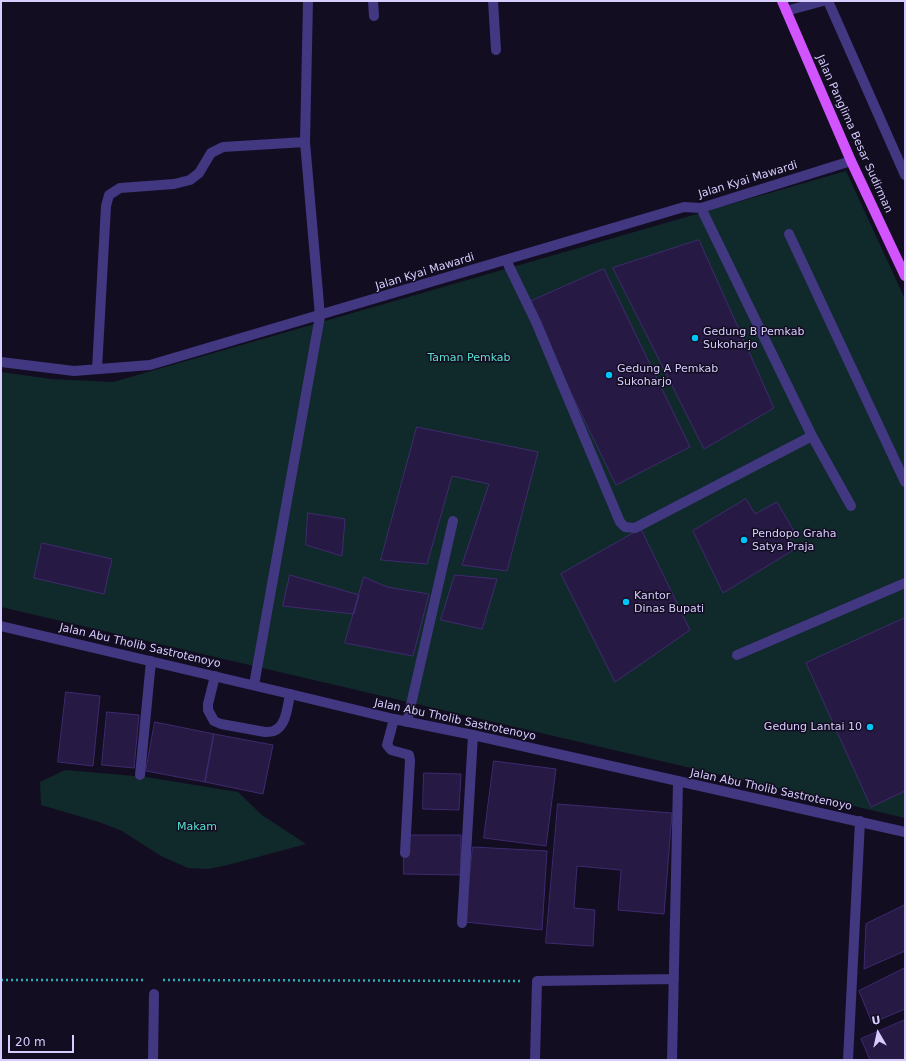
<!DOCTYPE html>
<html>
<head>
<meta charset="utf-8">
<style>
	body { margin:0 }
	#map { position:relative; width:906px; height:1061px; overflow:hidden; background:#130d21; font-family:"DejaVu Sans",sans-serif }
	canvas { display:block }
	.frame { position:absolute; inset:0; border:2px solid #d8cdff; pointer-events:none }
	.north { position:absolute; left:858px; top:1013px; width:40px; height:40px; -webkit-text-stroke:3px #130d21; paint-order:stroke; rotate:351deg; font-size:11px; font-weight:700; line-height:16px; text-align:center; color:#d8cdff }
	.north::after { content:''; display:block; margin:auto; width:14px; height:18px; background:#d8cdff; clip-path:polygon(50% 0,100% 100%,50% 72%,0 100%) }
	.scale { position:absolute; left:8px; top:1035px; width:66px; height:18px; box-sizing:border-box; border:2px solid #d8cdff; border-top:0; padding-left:5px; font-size:12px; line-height:14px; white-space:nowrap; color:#d8cdff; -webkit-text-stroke:3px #130d21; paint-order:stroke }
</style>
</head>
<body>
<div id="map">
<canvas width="906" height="1061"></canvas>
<div class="frame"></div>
<div class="north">U</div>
<div class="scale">20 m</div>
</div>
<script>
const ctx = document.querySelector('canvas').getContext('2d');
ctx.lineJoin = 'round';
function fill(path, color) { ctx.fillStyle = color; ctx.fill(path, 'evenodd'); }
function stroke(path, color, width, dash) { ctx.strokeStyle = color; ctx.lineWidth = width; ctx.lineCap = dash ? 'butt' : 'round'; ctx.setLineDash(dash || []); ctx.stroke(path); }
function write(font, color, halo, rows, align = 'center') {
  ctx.font = font + ' "DejaVu Sans",sans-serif'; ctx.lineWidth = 3; ctx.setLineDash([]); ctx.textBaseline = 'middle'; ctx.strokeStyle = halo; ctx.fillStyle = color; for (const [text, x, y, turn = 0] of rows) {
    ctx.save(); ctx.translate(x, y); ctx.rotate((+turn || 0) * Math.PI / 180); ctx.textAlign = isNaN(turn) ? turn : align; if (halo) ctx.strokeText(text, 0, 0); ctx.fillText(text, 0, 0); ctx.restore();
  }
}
fill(new Path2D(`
	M846 171 905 299V818L1 607V372L51 379 113 382Z
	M65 770 146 777 238 792 262 815 306 844 228 865 208 869 188 868 161 856 122 831 99 822 41 805 40 782Z`), '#10292b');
const building = new Path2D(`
	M699 240 774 408 704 449 613 268Z
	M604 269 690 447 616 485 527 303Z
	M417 427 538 452 507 571 462 565 489 484 452 476 427 564 381 560Z
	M746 499 755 514 777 502 794 531 786 530 795 549 723 593 693 531Z
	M308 513 345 519 342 556 306 545Z
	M641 529 690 630 615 682 561 574Z
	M42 543 112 559 104 594 34 578Z
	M290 575 359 595 354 614 283 606Z
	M455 575 497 579 482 629 441 620Z
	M364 577 387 587 429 594 413 656 345 643Z
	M905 618V791L871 807 806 663Z
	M66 692 100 696 93 766 58 762Z
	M107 712 139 715 134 768 102 765Z
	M155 722 214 734 205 782 146 771Z
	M214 734 273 745 263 794 205 782Z
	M494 761 556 769 546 846 484 838Z
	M424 773 461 774 459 810 423 809Z
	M558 804 672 813 664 914 618 910 621 870 577 866 574 908 595 910 593 946 546 943Z
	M404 835H461V875L404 874Z
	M473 847 547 851 542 930 465 922Z
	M905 905V951L864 969 866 924Z
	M905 968V1009L872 1023 859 991Z
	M905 1020V1060H870L861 1039Z`);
fill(building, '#261943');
stroke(building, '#3f2a6f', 1);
stroke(new Path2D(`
	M1 980H144
	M163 980 520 981`), '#2caeb4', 2.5, [2, 3]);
stroke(new Path2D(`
	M789 234 905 482
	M737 655 905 583
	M215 676 208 704V710L214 721 221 724 265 732C286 734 287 709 290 694
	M407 722 453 521
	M462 923 473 735
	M848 1060 860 821`), '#423781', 10);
stroke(new Path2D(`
	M373 1 374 16
	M493 1 496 50
	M828 1 905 175
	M786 11 823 1
	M701 208 812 436 851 506
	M506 260 536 322 620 522 625 527 635 528 812 436
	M1 362 74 371 150 365 684 207 701 208 851 161
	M97 369 106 206 109 195 120 188 174 184 190 180 199 173 211 153 223 147 305 142
	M1 626 290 694 394 719 473 735 905 832
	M254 685 320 316 305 142 308 1
	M394 719 387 745 391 750 409 755 410 760 405 853
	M140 775 151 661
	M153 1060 154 994
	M535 1060 537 981 674 979
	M672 1060 678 782`), '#423781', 10);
stroke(new Path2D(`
	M782 1 851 161 905 276`), '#d154ff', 10);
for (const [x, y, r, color] of [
	[695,338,4,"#00c5f8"],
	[609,375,4,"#00c5f8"],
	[744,540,4,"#00c5f8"],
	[626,602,4,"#00c5f8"],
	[870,727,4,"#00c5f8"]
]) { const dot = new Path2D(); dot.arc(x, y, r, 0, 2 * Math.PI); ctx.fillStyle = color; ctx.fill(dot); stroke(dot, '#130d21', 1.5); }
write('11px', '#d8cdff', '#130d21', [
	["Jalan Panglima Besar Sudirman",854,134,66],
	["Jalan Kyai Mawardi",748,180,-17],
	["Jalan Kyai Mawardi",425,272,-17],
	["Jalan Abu Tholib Sastrotenoyo",140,646,13],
	["Jalan Abu Tholib Sastrotenoyo",455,720,12],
	["Jalan Abu Tholib Sastrotenoyo",771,790,12]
]);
write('11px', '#d8cdff', '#130d21', [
	["Gedung B Pemkab",703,332],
	["Sukoharjo",703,345],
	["Gedung A Pemkab",617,369],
	["Sukoharjo",617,382],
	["Pendopo Graha",752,534],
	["Satya Praja",752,547],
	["Kantor",634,596],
	["Dinas Bupati",634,609],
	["Gedung Lantai 10",862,727,"right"]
], 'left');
write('11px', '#58e0cd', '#130d21', [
	["Taman Pemkab",469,358],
	["Makam",197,827]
]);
</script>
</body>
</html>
